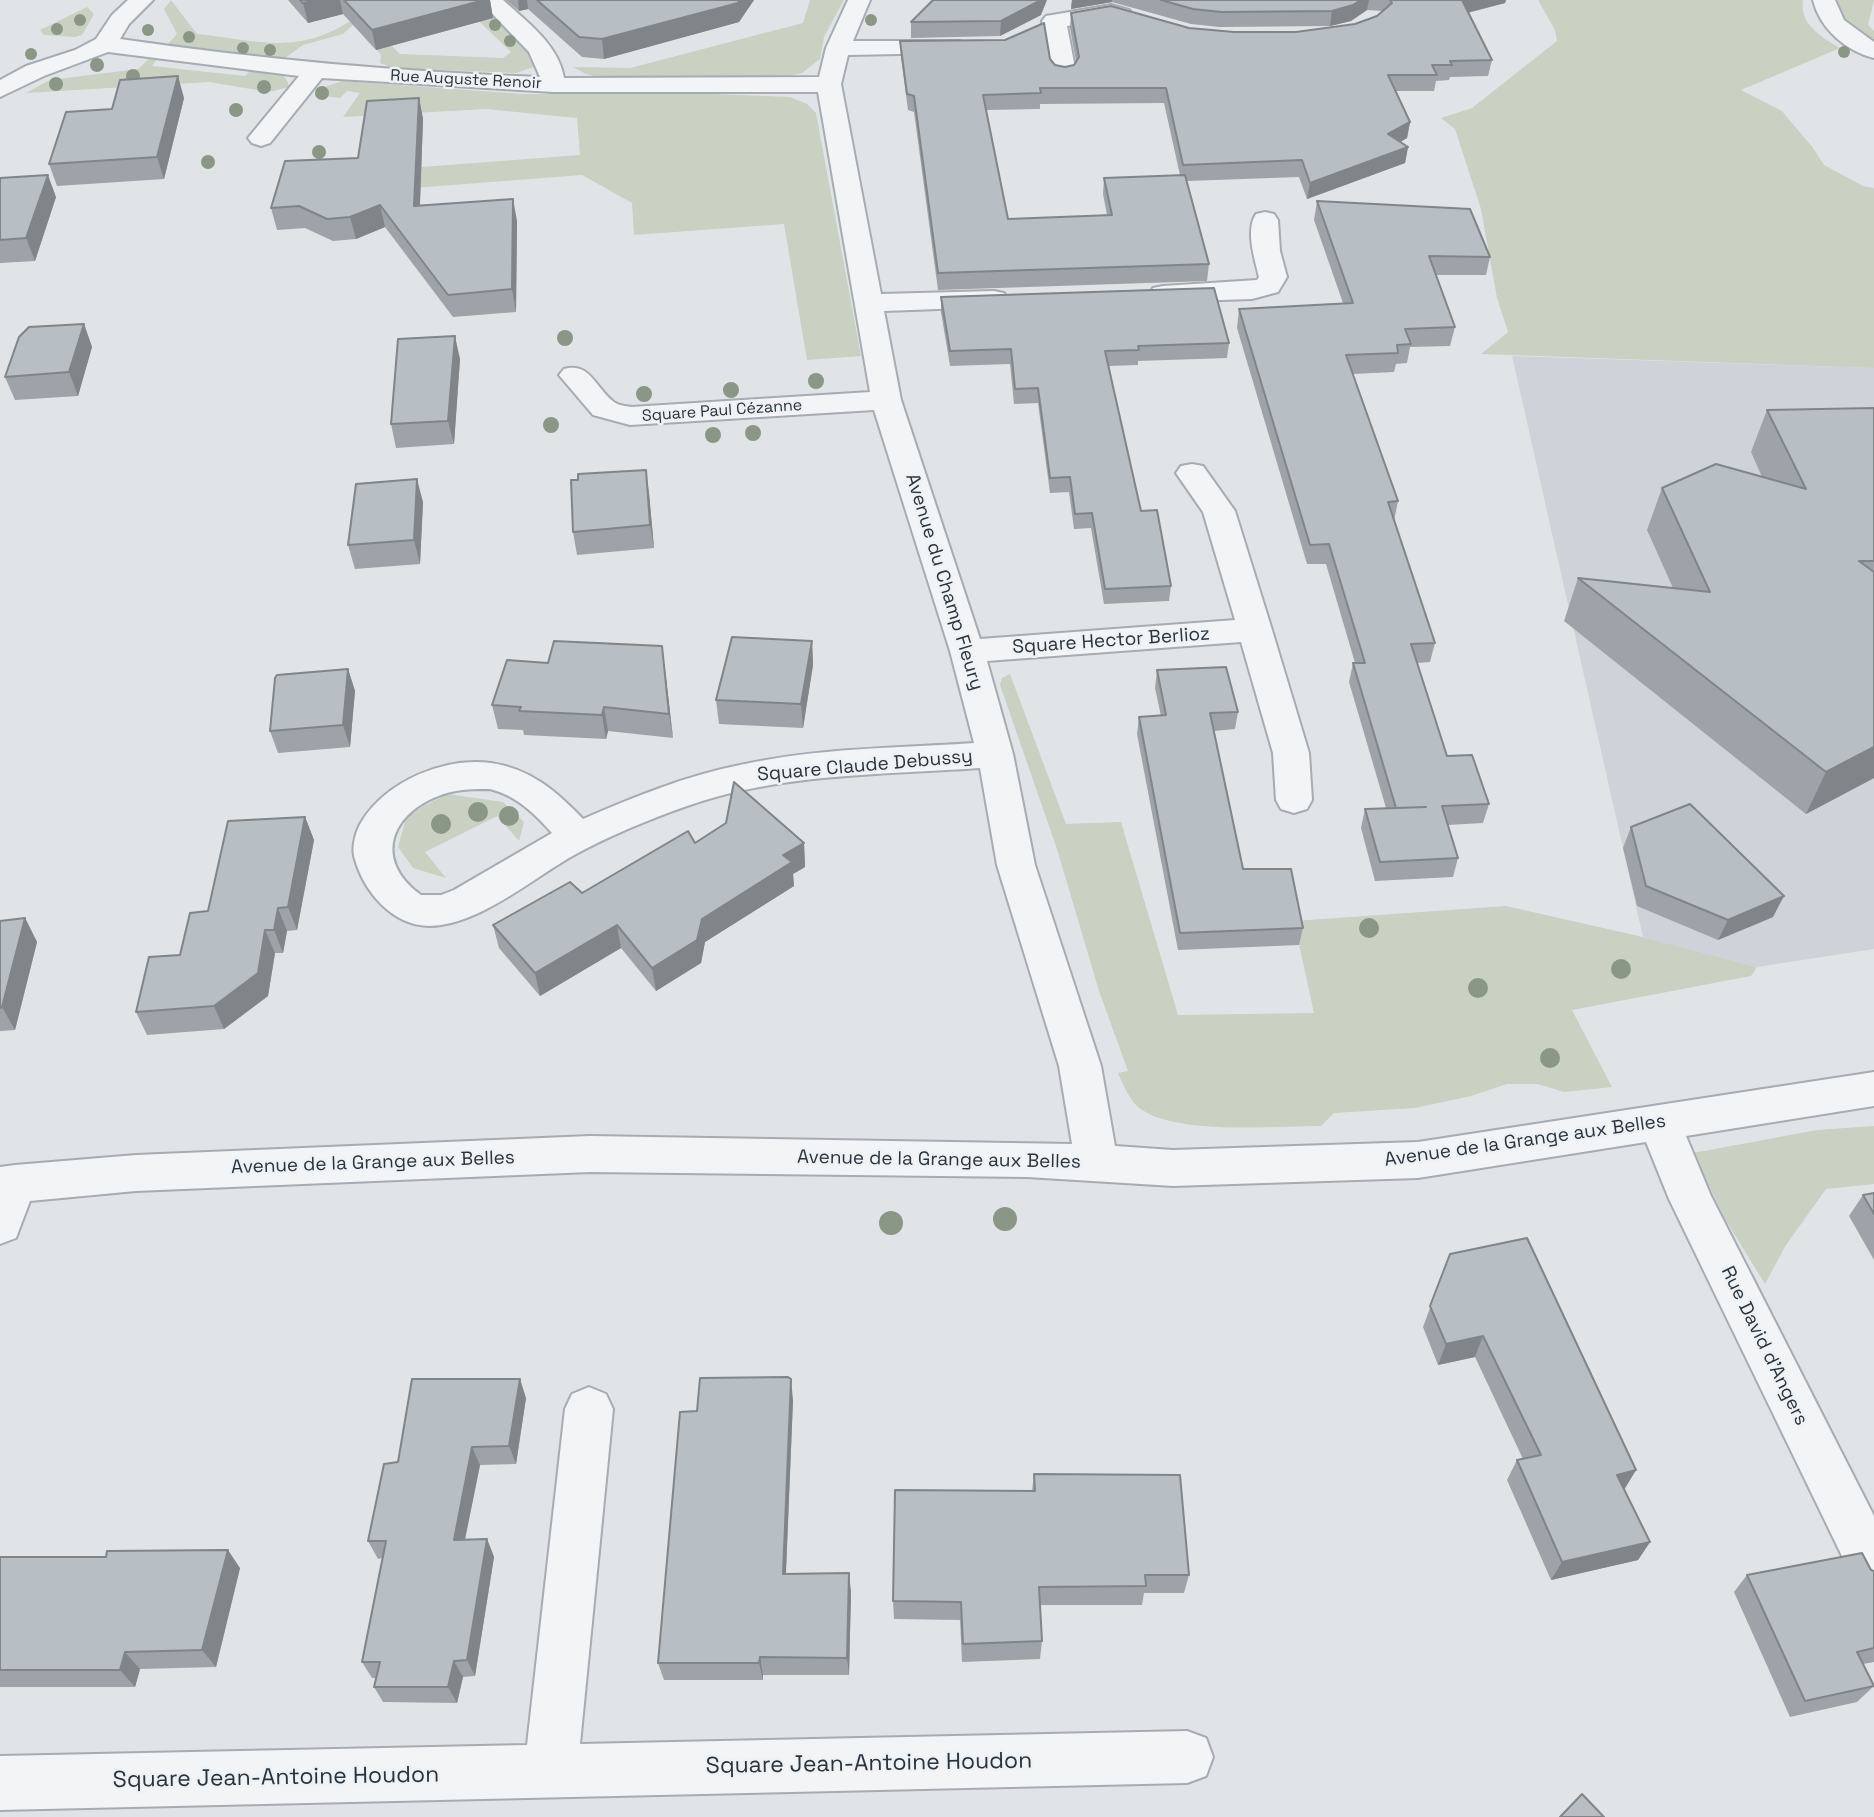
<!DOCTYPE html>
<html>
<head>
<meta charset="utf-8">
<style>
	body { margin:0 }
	canvas { display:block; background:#e0e4e7 }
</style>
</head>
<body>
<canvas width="1874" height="1817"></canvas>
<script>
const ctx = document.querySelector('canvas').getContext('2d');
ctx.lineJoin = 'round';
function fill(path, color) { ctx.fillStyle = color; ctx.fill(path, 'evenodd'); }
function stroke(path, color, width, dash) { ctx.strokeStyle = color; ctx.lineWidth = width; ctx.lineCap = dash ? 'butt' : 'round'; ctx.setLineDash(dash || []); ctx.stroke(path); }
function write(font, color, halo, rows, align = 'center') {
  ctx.font = font + ' "Space Grotesk",sans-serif'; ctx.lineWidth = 5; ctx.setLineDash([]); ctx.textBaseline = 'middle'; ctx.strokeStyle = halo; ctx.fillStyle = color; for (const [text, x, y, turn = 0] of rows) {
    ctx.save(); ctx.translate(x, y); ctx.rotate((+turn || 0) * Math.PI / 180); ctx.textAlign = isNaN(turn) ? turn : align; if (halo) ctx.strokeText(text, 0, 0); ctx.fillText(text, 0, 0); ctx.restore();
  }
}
fill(new Path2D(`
	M1512 356 1874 368V949L1757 967 1643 937Z`), '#ced3d9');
fill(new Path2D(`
	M171 0 197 34C262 41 301 57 359 15V20L343 34 303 45 285 58 168 44 177 34 164 9Z
	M810 0H844L824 37 820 59 802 73 784 77 607 79 586 74 573 67 630 68 803 23Z
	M1538 0H1803C1799 25 1822 37 1840 48L1741 90 1782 111 1813 148 1824 165 1863 186 1874 188V368L1481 354 1508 332 1497 298 1481 209 1455 129 1441 118 1472 108 1557 41 1555 30Z
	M1836 0H1874L1868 25 1874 31V42L1843 21Z
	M459 2 487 8 533 53 538 65 517 73 393 68 380 63 381 55 374 47 389 43 400 54 503 58 511 52Z
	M87 7 94 14 82 35 75 37 44 35 40 30Z
	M149 59 156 60 152 66 245 76 250 71 282 74 287 80 289 87 269 92 209 82 26 93 50 80 138 69Z
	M342 81 523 94H715L790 97 807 104 816 113 861 356 807 360 784 224 634 235 632 203 582 175 400 189 421 167 580 155 577 118 486 109 343 117 360 93 347 91 340 98 319 95 325 87Z
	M1010 674 1066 824 1121 822 1178 1015 1314 1013 1294 921 1506 906 1643 937 1757 967 1751 976 1572 1010 1612 1087 1564 1092 1538 1084H1507L1471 1096 1415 1108 1334 1113 1321 1126C1277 1126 1170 1136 1137 1106 1128 1097 1123 1084 1118 1073L1128 1071 1099 991 1057 849 1000 685 1002 678Z
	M447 794 503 802 524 822 519 841 497 816 425 852 446 878 413 868 398 847 407 815Z
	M1874 1126V1184L1826 1189 1786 1245 1765 1284 1725 1219 1693 1153 1817 1130Z`), '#c8d1c2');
const minor = new Path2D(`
	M128 0H153L129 24 120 39C259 59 399 72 540 77L529 52 479 0H503C526 21 559 45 564 78L819 77 826 48 848 0H870L853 41H960L964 46 960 51 952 53 848 55 841 84 881 294 994 291 1004 293 1008 299 1004 305 994 307 884 311 901 400 980 639 1235 620 1203 512 1176 473 1181 466 1192 464 1203 466 1235 511 1272 630 1309 753 1312 800 1307 809 1294 813 1281 809 1276 800 1273 753 1241 642 987 661 1013 754 1035 865 1101 1066 1115 1146 1173 1150 1418 1142 1874 1072V1106L1686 1136 1711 1196 1874 1516V1592L1856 1585 1669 1199 1646 1142 1418 1178 1173 1186 1027 1177 590 1172 136 1191 30 1201 16 1238 0 1244V1167L15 1165 136 1155 590 1136 1072 1144 1059 1066 997 865 980 768C882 775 780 773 687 806 650 819 611 835 576 854 534 877 480 925 430 926 392 926 363 891 354 856 352 845 356 830 362 821 387 781 444 757 491 763 531 769 556 791 583 819 634 797 685 776 740 765 816 748 896 748 974 743L950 651 874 410 630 425 593 415 559 375 564 369C591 362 595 388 614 402 618 405 625 406 631 407L870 392 818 92H553L322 78 270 143 261 146 252 143 248 138 299 76 108 52 44 76 0 97V80L26 66 75 50 96 39 112 15ZM490 789C517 796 534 813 552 833L454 890 441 895H421C370 858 393 809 447 793 461 789 475 789 490 789Z
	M1813 0H1835L1844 20 1874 42V58C1846 51 1820 29 1813 0Z
	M1111 5 1129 10 1133 15 1129 20 1121 22 1110 19 1067 26 1076 73 1073 78 1064 80 1055 78 1052 73 1042 21 1046 16Z
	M1265 212 1274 214 1278 220 1280 251 1287 277 1278 292 1252 299 1163 302 1153 300 1149 294 1153 288 1163 286 1257 280 1259 277C1255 260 1245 230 1256 214Z
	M589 1387 606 1394 613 1409 580 1744 1187 1731 1206 1738 1213 1757 1206 1776 1187 1783 0 1810V1756L527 1745 565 1409 572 1394Z`);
stroke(minor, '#a6acb1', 4);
fill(minor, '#f2f4f6');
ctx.fillStyle = '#8a9787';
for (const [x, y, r] of [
	[80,20,6],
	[871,20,6],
	[495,25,6],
	[57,29,6],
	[148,30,6],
	[189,37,6],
	[510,41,6],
	[243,48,6],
	[270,50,6],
	[1844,52,6],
	[31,54,6],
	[97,65,7],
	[133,76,7],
	[56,84,7],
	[264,87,7],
	[322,93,7],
	[236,110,7],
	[319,152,7],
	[208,162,7],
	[565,338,8],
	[816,381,8],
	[731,390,8],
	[644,394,8],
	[551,425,8],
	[753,433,8],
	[713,435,8],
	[478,812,10],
	[509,816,10],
	[441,824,10],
	[1369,928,10],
	[1621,969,10],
	[1478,988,10],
	[1550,1058,10],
	[1005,1219,12],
	[891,1223,12]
]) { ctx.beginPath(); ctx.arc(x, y, r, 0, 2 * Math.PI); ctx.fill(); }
fill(new Path2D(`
	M288 0H490L493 18 376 50 343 14 308 23Z
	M506 0H754L739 22 604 59 582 57 528 9 519 11Z
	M1072 0H1506L1505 3 1468 13 1492 60 1488 76 1450 77 1449 80 1436 81 1434 91H1395L1410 122 1407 138 1400 142 1408 147 1405 163 1307 199 1299 177 1187 181 1209 264 1207 281 938 290 914 112 908 110 901 57 900 41 1050 59 1055 65 1065 67 1074 65 1076 61 1070 28 1071 13 1189 28 1234 32H1296L1355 24 1377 16 1382 11 1367 10 1351 21 1330 26 1219 27 1191 24 1112 2 1071 9ZM1164 103 1180 175 1104 178 1103 194 1107 215 1008 219 986 110 1040 109V104Z
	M1041 15 1000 36 911 38V22Z
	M184 98 164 179 57 186 49 164 112 109Z
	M419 98 423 119 420 205 517 221 516 312 453 317 385 227 356 239 333 241 305 228 277 230 271 208 358 158Z
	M0 178 56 197 35 261 0 263Z
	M1317 201 1490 257 1486 275H1436L1455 327 1450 346 1410 347 1407 363 1396 364 1394 372 1353 374 1398 501 1394 521 1435 643 1430 662 1417 663 1447 756 1489 804 1483 823 1448 825 1458 858 1453 877 1375 881 1361 828 1365 809 1386 808 1349 682 1353 663H1355L1326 564H1307L1237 328 1239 309 1343 303 1314 220Z
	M941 297 1229 343 1227 358 1138 361V365L1108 366 1141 511 1171 586 1169 601 1104 604 1091 528 1074 529 1069 492 1050 493 1038 403 1014 404 1010 364 950 366 941 312Z
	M84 324 92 347 78 396 15 400 5 377Z
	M460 359 454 444 396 448 391 424Z
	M1874 408V778L1806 814 1564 621 1578 578 1673 588 1647 530 1662 488 1762 477 1751 452 1767 410Z
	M649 493 654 548 577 555 573 532Z
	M423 502 420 564 355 569 348 545Z
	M812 641 813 665 803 728 719 724 716 700Z
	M348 669 355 691 350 747 278 753 270 731Z
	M665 670 673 738 608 731 606 739 524 735 523 730 498 729 492 705Z
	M1157 670 1238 712 1235 729 1214 731 1243 869 1303 928 1299 945 1178 950 1137 734 1139 717 1161 716 1155 688Z
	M305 817 314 840 297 930 287 931 283 953H275L268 996 224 1029 147 1035 136 1012 180 955Z
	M1631 827 1773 917 1718 940 1637 906 1623 848Z
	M695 843H804L805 867 793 874 794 886 705 942 701 963 656 991 621 948 540 996 499 948 493 925 582 893Z
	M25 918 37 942 15 1030 0 1031V921Z
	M1874 1193V1260L1849 1216 1863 1195Z
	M1450 1254 1636 1470 1624 1489 1650 1542 1638 1560 1551 1580 1507 1480 1517 1460 1523 1459 1475 1357 1438 1365 1423 1327Z
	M526 1398 516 1464 480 1465 465 1540 487 1539 494 1557 475 1676 463 1677 457 1703 383 1702 374 1687 376 1678H372L362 1662 382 1558 378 1559 368 1541 398 1462Z
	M793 1400 786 1574 851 1592 849 1675H763V1680H664L658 1663 697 1411Z
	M1034 1474 1189 1575 1184 1593H1144L1142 1605H1040L1042 1641 1040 1659 962 1662 960 1620 894 1619 893 1601 1032 1491Z
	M0 1557H106L240 1568 216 1667 140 1669 135 1687H0Z
	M1871 1570 1874 1571V1662L1863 1664 1874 1686 1857 1702 1790 1717 1734 1592 1747 1575Z`), '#9da3a9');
fill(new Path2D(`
	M316 0H340L343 14 308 23 303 3Z
	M484 0H490L493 18 376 50 372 30Z
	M518 0H527L528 9 519 11Z
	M739 0H754L739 22 604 59 602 39Z
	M1041 0H1047L1041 15 1000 36 1001 21Z
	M1072 0H1112V2L1071 9Z
	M1361 0H1369L1367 10 1351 21 1330 26 1332 11Z
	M1461 0H1506L1505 3 1458 15Z
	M178 76 184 98 164 179 157 157Z
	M419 98 423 119 419 228 414 206Z
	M1410 122 1407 138 1385 151 1388 134Z
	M1408 147 1405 163 1307 199 1310 183Z
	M48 175 56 197 35 261 26 238Z
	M513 199 517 221 516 312 512 289Z
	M380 205 385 227 356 239 350 217Z
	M84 324 92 347 78 396 69 372Z
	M455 336 460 359 454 444 448 421Z
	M646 470 649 493 654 548 650 525Z
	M417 479 423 502 420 564 414 540Z
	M812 641 813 665 803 728 801 704Z
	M662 646 665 670 673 738 669 714Z
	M348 669 355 691 350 747 343 725Z
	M604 707 608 731 606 739 602 715Z
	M1874 747V778L1806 814 1826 772Z
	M305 817 314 840 297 930 288 907Z
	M804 843 805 867 793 874 794 886 705 942 701 963 656 991 652 968 702 919 783 855Z
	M1784 896 1773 917 1718 940 1728 920Z
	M278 908 287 931 283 953 274 930Z
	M25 918 37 942 15 1030 2 1007Z
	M617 925 621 948 540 996 535 973Z
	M265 930 275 953 268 996 224 1029 214 1006Z
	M1483 1336 1475 1357 1438 1365 1446 1344Z
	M520 1379 526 1398 516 1464 509 1446Z
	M791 1379 793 1400 785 1593 783 1574Z
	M472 1447 480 1465 461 1558 454 1540Z
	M1636 1470 1624 1490 1617 1475Z
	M487 1539 494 1557 475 1676 467 1660Z
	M1650 1542 1638 1560 1551 1580 1562 1562Z
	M228 1550 240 1568 216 1667 202 1650Z
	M849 1573 851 1592 849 1675 847 1658Z
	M125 1652 140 1669 135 1687 120 1670Z
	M760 1657 763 1675V1680L759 1663Z
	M454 1661 463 1677 457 1703 448 1687Z`), '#808589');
const building = new Path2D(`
	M300 0H316L303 3Z
	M344 0H484L372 30Z
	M537 0H739L738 3 602 39 579 37Z
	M933 0H1041L1001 21 911 22Z
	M1161 0H1361L1353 5 1332 11 1221 12 1193 9Z
	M1390 0H1462L1492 60 1450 61 1452 65H1432L1437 75H1388L1410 122 1388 134 1408 147 1310 183 1302 160 1183 165 1166 88H1040L1041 93 983 95 1008 219 1112 215 1104 178 1185 175 1209 264 938 273 914 96 907 94 900 41 1005 40 1044 23 1050 59 1055 65 1065 67 1074 65 1079 57 1071 13 1111 6 1189 28 1234 32H1296L1355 24 1377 16 1392 3Z
	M178 76 157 157 49 164 66 112 112 109 120 80Z
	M419 98 414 206 513 199 512 289 448 295 380 205 350 217 327 219 299 206 271 208 285 161 358 158 367 101Z
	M48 175 26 238 0 240V178Z
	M1317 201 1470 209 1490 257 1429 256 1455 327 1405 329 1411 344 1397 345 1398 353 1346 355 1398 501 1388 502 1435 643 1411 644 1447 756 1472 755 1489 804 1442 806 1458 858 1380 862 1365 809 1426 807 1396 808 1353 663H1365L1329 544 1310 545 1239 309 1353 303Z
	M1214 288 1229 343 1138 346 1139 350 1105 351 1141 511 1157 510 1171 586 1105 589 1092 513 1075 514 1070 477 1050 478 1038 388 1015 389 1011 349 950 351 941 297Z
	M84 324 69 372 5 377 19 337 29 327Z
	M455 336 448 421 391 424 398 339Z
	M1874 408V561H1859L1874 572V747L1826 772 1578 578 1710 592 1662 488 1716 464 1806 489 1767 410Z
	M646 470 650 525 573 532 571 480H578V474Z
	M417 479 414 540 348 545 356 484Z
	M732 637 812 641 801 704 716 700Z
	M554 641 662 646 669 714 604 707 602 715 519 711 521 707 492 705 507 660 548 663Z
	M1226 667 1238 712 1210 713 1243 869H1291L1303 928 1180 933 1139 717 1166 715 1157 670Z
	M348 669 343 725 270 731 275 678 277 675Z
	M734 782 804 843 783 855 792 862 702 919 697 940 652 968 617 925 535 973 493 925 570 882 582 893 688 831 695 843 726 823Z
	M1690 804 1784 896 1728 920 1646 886 1631 827Z
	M305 817 288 907 278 908 274 930H265L258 973 214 1006 136 1012 149 957 180 955 190 913 208 911 228 821Z
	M25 918 2 1007 0 1008V921Z
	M1874 1193V1214L1863 1195Z
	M1527 1238 1636 1470 1617 1475 1650 1542 1562 1562 1517 1460 1541 1455 1483 1336 1446 1344 1430 1306 1450 1254Z
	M788 1377 791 1379 783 1574 849 1573 847 1658 760 1657 759 1663H658L680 1412 697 1411 700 1378Z
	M412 1379H520L509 1446 472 1447 454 1540 487 1539 467 1660 454 1661 448 1687H374L380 1662H362L386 1541H368L384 1464 398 1462Z
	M1034 1474 1180 1475 1189 1575H1145L1146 1586 1039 1587 1042 1641 963 1644 961 1602 893 1601 895 1490 1035 1491Z
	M228 1550 202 1650 125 1652 120 1670H0V1557H106L107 1551Z
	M1862 1553 1871 1570 1874 1571V1648L1857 1652 1874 1686 1805 1701 1747 1575Z
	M1582 1794 1604 1817H1560Z`);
fill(building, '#b7bec4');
stroke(building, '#808589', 2);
write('16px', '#2a343d', '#eff2f5', [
	["Rue Auguste Renoir",466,80,3],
	["Square Paul Cézanne",722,411,-4]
]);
write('19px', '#2a343d', '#eff2f5', [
	["Avenue du Champ Fleury",944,582,73],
	["Square Hector Berlioz",1111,641,-4],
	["Square Claude Debussy",865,766,-5],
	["Avenue de la Grange aux Belles",1525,1141,-8],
	["Avenue de la Grange aux Belles",939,1160,1],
	["Avenue de la Grange aux Belles",373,1163,-2],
	["Rue David d'Angers",1764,1346,64]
]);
write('23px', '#2a343d', '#eff2f5', [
	["Square Jean-Antoine Houdon",869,1764,-1],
	["Square Jean-Antoine Houdon",276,1778,-1]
]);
</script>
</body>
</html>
